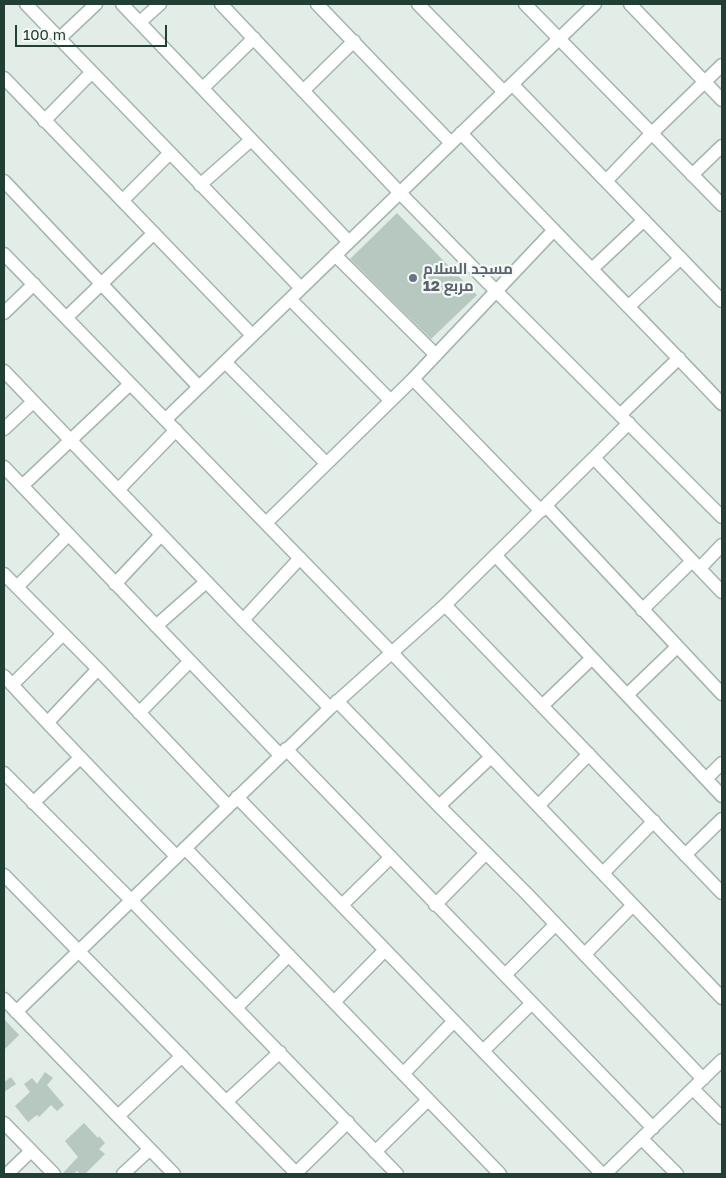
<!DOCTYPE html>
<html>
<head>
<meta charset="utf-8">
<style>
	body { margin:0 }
	#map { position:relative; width:726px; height:1178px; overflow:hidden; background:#e2ede7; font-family:"Golos Text",sans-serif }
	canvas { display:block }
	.frame { position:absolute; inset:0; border:5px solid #213f34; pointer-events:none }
	.scale { position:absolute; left:15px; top:25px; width:152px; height:22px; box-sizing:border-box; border:2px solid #213f34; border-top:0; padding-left:6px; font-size:15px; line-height:18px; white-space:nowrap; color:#213f34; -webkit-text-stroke:4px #f3f9f5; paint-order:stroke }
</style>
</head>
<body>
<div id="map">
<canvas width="726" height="1178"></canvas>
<div class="frame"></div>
<div class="scale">100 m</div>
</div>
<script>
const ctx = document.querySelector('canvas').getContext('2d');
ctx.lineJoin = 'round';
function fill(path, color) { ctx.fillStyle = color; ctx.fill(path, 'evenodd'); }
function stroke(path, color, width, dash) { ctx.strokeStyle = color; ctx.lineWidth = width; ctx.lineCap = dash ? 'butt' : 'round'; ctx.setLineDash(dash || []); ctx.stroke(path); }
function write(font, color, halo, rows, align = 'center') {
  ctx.font = font + ' "Golos Text",Cairo,sans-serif'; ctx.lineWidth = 4.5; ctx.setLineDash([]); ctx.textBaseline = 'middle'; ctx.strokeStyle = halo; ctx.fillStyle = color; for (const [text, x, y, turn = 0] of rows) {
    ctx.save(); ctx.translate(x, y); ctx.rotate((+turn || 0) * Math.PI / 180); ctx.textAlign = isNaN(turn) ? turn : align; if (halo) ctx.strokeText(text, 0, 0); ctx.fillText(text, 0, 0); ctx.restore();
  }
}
fill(new Path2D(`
	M397 213 477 295 431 339 350 259Z
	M4 1019 19 1035 4 1050Z
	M45 1072 53 1078 47 1085 64 1105 57 1111 51 1105 39 1117 37 1115 28 1122 15 1106 30 1092 24 1084 32 1078 37 1084Z
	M11 1077 16 1084 4 1092V1082Z
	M84 1123 98 1138 99 1136 105 1143 99 1149 105 1154 85 1174H80L77 1171 74 1174H62L78 1157 65 1141Z`), '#b7c8c0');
const minor = new Path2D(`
	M26 4 301 288
	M122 4 349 242
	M221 4 400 193 497 292 722 517
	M317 4 451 143
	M418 4 504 92
	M525 4 722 205
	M630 4 722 100
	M140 22 160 4
	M60 38 96 4
	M4 78 252 335
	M512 84 722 301
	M203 88 254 38
	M303 91 354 41
	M44 121 92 72
	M461 133C547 225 636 313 722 404
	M692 175 722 146
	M4 181 199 387
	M606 181 652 133 722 65
	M200 185 251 140
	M123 200 170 153
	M4 254 392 653 722 998
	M335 255 436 355
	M592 269 644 220
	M290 299 390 400
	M629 306 681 258
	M4 313 34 284
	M66 318 154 233
	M225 362 326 463
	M4 371 243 620 330 708
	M413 379 541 511
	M620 415 679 358
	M166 419 595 4
	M4 429 33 402
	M594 458 722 592
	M4 467 280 755
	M22 486 130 384
	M118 490 176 430
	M546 506 722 694
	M266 523 413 379 554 230
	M496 556 722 796
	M700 568 722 545
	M4 574 98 669 228 806
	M115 584 161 535
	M17 587 68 535
	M445 605 722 893
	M642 610 692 561
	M243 620 300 558
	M156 626 206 582
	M4 676C60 737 118 797 176 856
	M12 685 63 634
	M628 694 677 647
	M337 701 439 806 526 893 703 1079
	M542 706 592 658
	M139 713 190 661
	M48 722 98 669
	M286 749 653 1128
	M4 773 131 900 397 1174
	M706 779 722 763
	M237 797 602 1174
	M33 803 80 758
	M439 806 491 757
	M538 806 589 754
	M185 848 500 1174
	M685 855 722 819
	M603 873 654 821
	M4 875 297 1174
	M342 905 391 857
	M435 905 486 853
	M585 954 633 905
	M505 975 555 925
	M4 999 174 1174
	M334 1002 385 950
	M236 1008 289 955
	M16 1012 330 708 445 605 629 423
	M483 1051 532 1003
	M403 1074 454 1021
	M693 1089 722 1118
	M227 1101 280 1052
	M118 1116 182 1056
	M4 1123 54 1174
	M642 1139 677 1174
	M375 1152 428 1100
	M296 1173 348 1122
	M7 1174 31 1151
	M123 1174 150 1149
	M605 1174 722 1060`);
stroke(minor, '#a4b5ae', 15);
stroke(minor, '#fff', 12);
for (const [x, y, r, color] of [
	[413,278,5,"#6b7280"]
]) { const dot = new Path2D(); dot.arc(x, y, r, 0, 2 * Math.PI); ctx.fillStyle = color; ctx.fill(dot); stroke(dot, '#f3f9f5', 2); }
write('bold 15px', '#5b616d', '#f3f9f5', [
	["مسجد السلام",423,269],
	["مربع 12",423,286]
], 'left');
</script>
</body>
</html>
